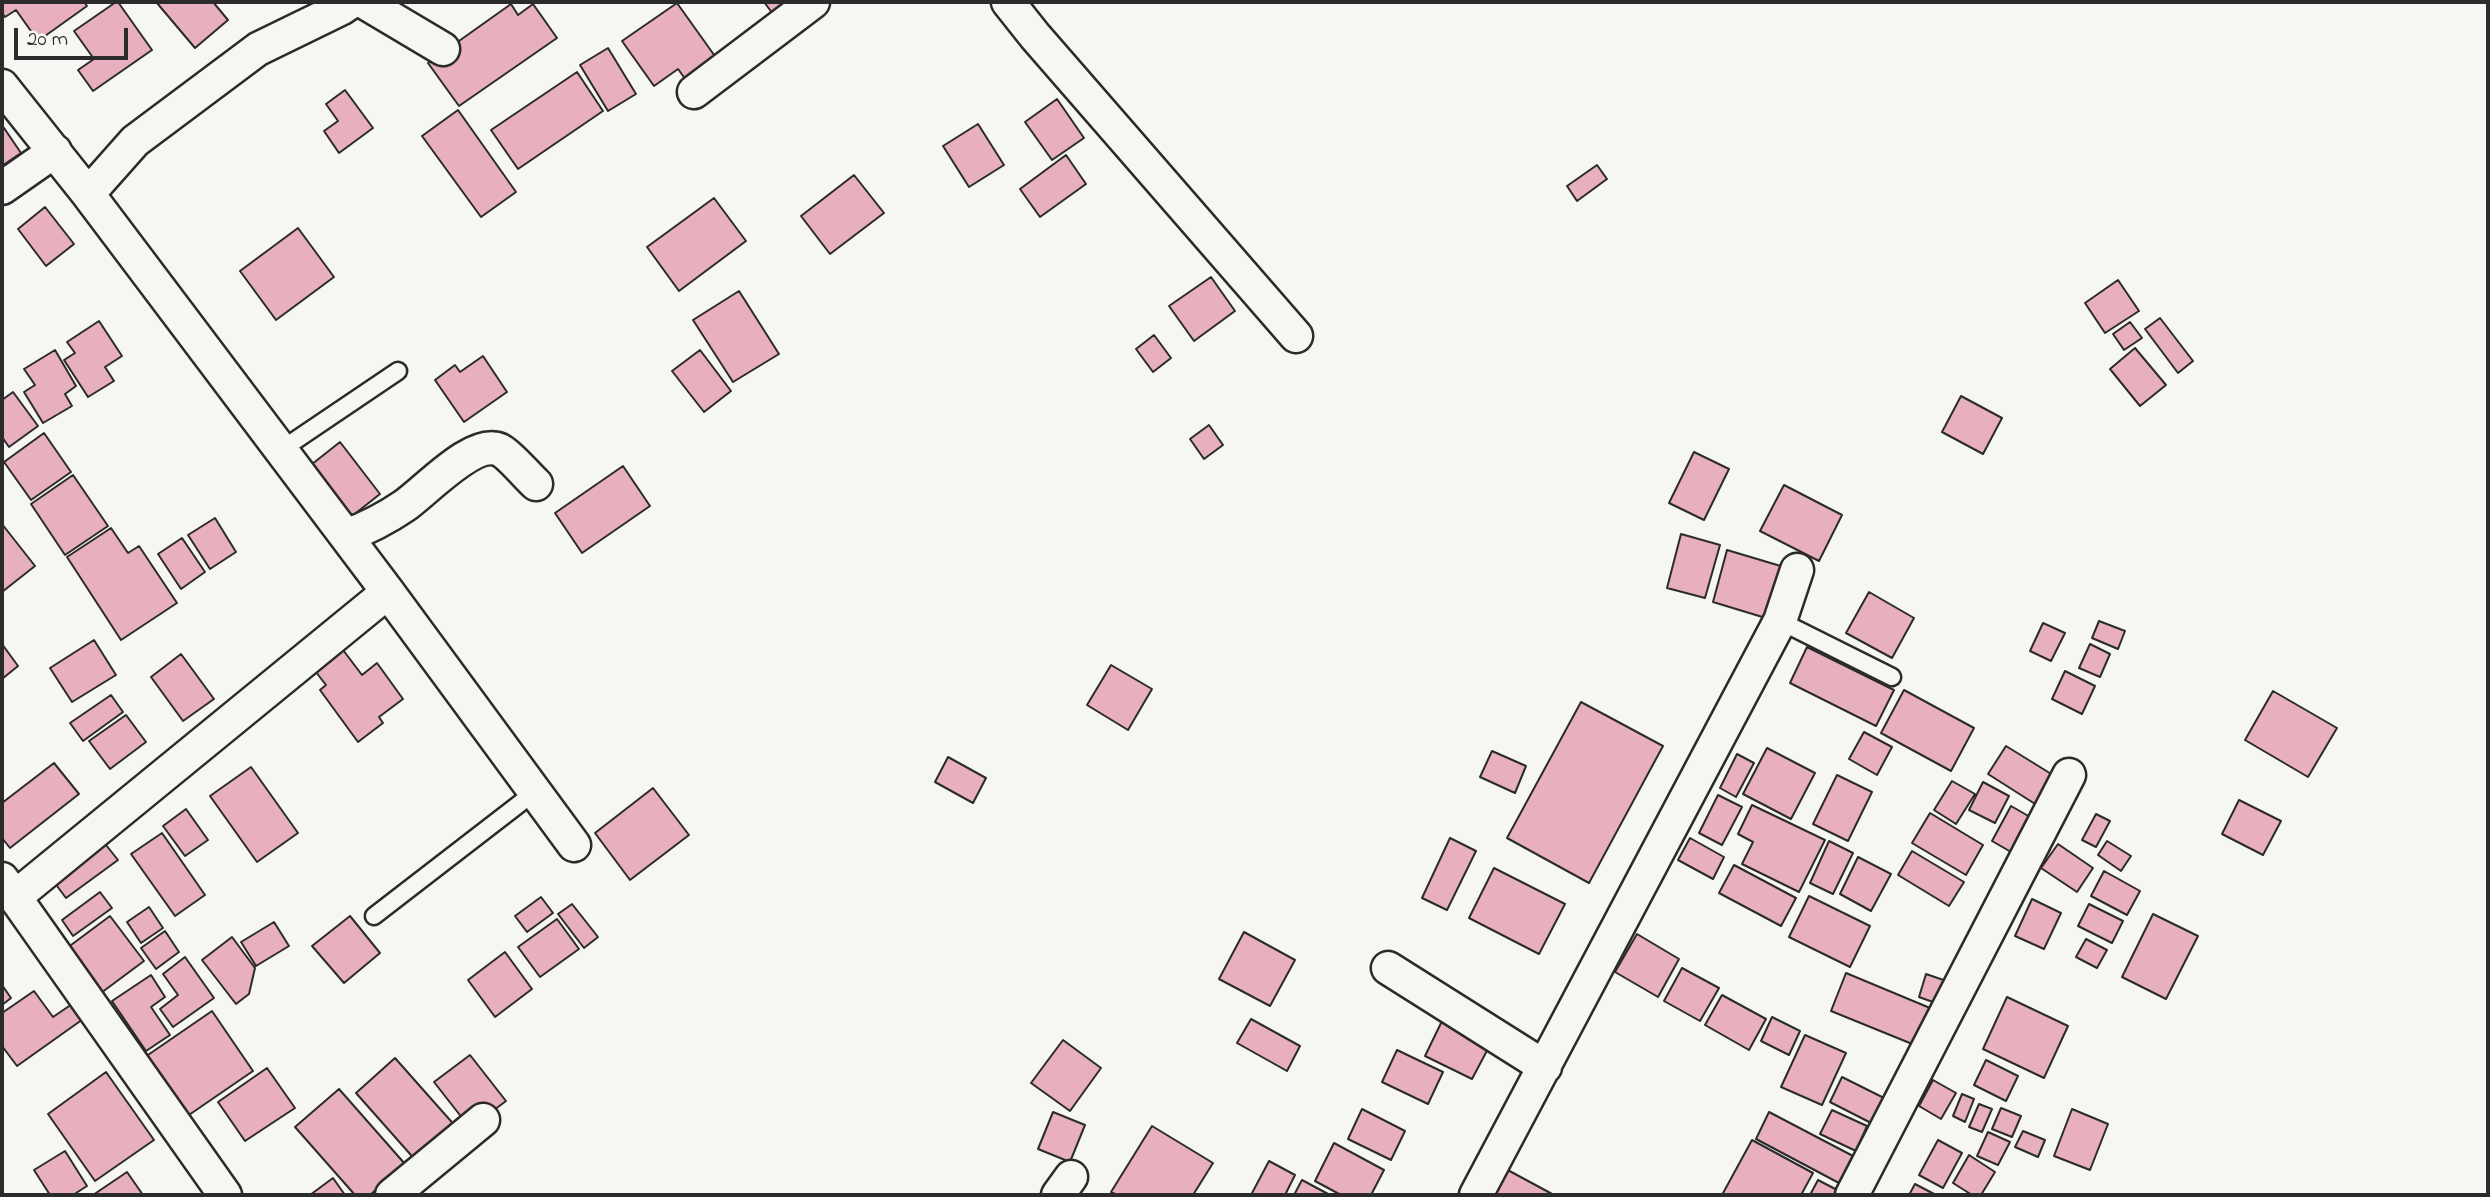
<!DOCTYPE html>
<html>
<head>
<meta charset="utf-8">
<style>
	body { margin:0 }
	#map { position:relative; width:2490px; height:1197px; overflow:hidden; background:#f6f6f2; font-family:"Indie Flower",sans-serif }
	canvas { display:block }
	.frame { position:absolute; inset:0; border:4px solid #2b2b2b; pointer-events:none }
	.scale { position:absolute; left:14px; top:28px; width:114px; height:32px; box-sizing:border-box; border:4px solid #2b2b2b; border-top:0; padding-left:9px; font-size:21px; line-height:24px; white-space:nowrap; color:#2b2b2b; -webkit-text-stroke:5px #f6f6f2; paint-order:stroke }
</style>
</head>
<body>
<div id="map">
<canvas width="2490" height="1197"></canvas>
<div class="frame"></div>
<div class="scale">20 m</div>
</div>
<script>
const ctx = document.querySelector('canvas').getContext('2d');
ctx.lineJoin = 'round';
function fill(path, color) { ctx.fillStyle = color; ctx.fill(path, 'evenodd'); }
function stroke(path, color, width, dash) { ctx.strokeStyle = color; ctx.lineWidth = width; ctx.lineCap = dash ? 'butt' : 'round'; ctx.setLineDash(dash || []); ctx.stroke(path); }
const building = new Path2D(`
	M2 2H84L87 6 38 41 16 10 5 17 2 13Z
	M116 2H118L152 50 93 91 78 70 94 59 74 31Z
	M158 2H213L228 20 195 48 157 3Z
	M764 2H790L773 14Z
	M677 3 717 59 686 80 678 69 654 86 622 41Z
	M511 4 518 15 533 4 557 38 459 106 428 63Z
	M608 48 636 94 608 111 580 65Z
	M577 72 603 111 518 169 491 130Z
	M345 90 373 128 339 153 324 131 338 121 326 104Z
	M1057 99 1084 138 1052 160 1025 122Z
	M458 110 516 192 481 217 422 136Z
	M978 124 1004 165 969 187 943 146Z
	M2 125 21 153 2 166Z
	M1066 155 1086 184 1040 217 1020 189Z
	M1597 165 1607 179 1577 201 1567 186Z
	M854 175 884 213 830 254 801 216Z
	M714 198 746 241 679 291 647 247Z
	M45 207 74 244 46 266 18 229Z
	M298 228 334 277 276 320 240 271Z
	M1211 277 1235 311 1194 341 1169 306Z
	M2118 280 2139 311 2105 333 2085 303Z
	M739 291 779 354 733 382 693 320Z
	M2160 318 2193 361 2178 373 2145 329Z
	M99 321 122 356 105 367 114 381 88 397 64 360 75 353 67 342Z
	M2130 322 2142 338 2124 350 2113 334Z
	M1154 335 1171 358 1153 372 1136 349Z
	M2135 348 2166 385 2140 406 2110 369Z
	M55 350 76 386 65 394 72 406 43 423 24 392 35 385 24 369Z
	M700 350 731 391 704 412 672 371Z
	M483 356 507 392 464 422 435 380 455 365 460 372Z
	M13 392 38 426 9 447 2 437V400Z
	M1961 396 2002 418 1983 454 1942 432Z
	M1209 425 1223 445 1204 459 1190 439Z
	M44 433 71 472 31 500 4 462Z
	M340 442 380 494 342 524 302 472Z
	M1694 452 1729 469 1704 520 1669 503Z
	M623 466 650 506 582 553 555 513Z
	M73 475 108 526 65 555 31 504Z
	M1784 485 1842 515 1819 561 1760 531Z
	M215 518 236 552 210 569 188 535Z
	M2 524 35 566 2 592Z
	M111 528 128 553 139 546 177 603 121 640 67 557Z
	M1681 534 1720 545 1705 598 1667 588Z
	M182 538 205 572 181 589 158 554Z
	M1727 550 1784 567 1769 619 1713 602Z
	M1869 592 1914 618 1892 658 1846 633Z
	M2099 621 2125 631 2118 649 2092 638Z
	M2043 623 2065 633 2051 661 2030 651Z
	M94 640 116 675 72 702 50 668Z
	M2 644 18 666 2 679Z
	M2090 644 2110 654 2100 677 2079 668Z
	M340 646 362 675 377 663 403 699 379 717 383 723 358 742 320 690 326 685 312 667Z
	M1807 647 1894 690 1876 726 1790 683Z
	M181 654 214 699 183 721 151 677Z
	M1111 665 1152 689 1128 730 1087 705Z
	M2065 671 2095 686 2082 714 2052 699Z
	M1904 690 1974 728 1951 771 1881 733Z
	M2273 691 2337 728 2308 777 2245 740Z
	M111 695 123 712 83 741 70 723Z
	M1581 702 1663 746 1589 883 1507 838Z
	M126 715 146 742 110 769 89 741Z
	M1864 732 1892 747 1877 775 1849 759Z
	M2006 746 2061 780 2043 809 1988 774Z
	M1767 748 1815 773 1791 819 1743 794Z
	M1492 751 1526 766 1515 793 1480 777Z
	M1737 754 1754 763 1736 797 1720 788Z
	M948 757 986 778 973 803 935 782Z
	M54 763 79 794 10 848 2 838V803Z
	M251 767 298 833 257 862 210 796Z
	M1837 775 1872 792 1848 841 1813 824Z
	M1952 781 1975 794 1956 824 1934 810Z
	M1983 782 2009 796 1995 823 1969 810Z
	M653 788 689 835 630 880 595 833Z
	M1718 795 1742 807 1722 845 1699 833Z
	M2239 800 2281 821 2263 855 2222 834Z
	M1752 805 1825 840 1799 892 1742 864 1753 842 1738 834Z
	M2011 806 2037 821 2018 856 1992 841Z
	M186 809 208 840 185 856 163 826Z
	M1930 813 1983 845 1966 875 1912 843Z
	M2096 814 2110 821 2096 847 2082 840Z
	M162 833 205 895 175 916 131 854Z
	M1450 838 1476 851 1447 910 1422 898Z
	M1690 838 1724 857 1713 879 1678 860Z
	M102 840 118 860 66 898 51 878Z
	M1829 841 1853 853 1833 894 1810 883Z
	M2107 841 2131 856 2121 871 2098 855Z
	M2058 844 2093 868 2077 892 2041 868Z
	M1912 851 1964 882 1949 906 1898 875Z
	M1858 857 1891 874 1871 911 1840 894Z
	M1734 865 1796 898 1781 926 1719 893Z
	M1494 868 1565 904 1539 954 1469 918Z
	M2104 871 2140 891 2127 915 2091 896Z
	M100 892 112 908 73 936 62 920Z
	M1809 896 1870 926 1850 967 1789 937Z
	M541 897 553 913 527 932 515 916Z
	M2032 899 2061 913 2044 949 2015 936Z
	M572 904 598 937 584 948 558 914Z
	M2089 904 2123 921 2112 943 2078 926Z
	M149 907 163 928 141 943 127 922Z
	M2153 914 2198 936 2166 999 2122 977Z
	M110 916 144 961 101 993 67 948Z
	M350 916 380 953 344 983 312 946Z
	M557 919 579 949 540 977 518 947Z
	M274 922 289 946 256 966 241 942Z
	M165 931 179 952 156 969 141 948Z
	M1244 932 1295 960 1270 1006 1219 979Z
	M1637 934 1679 959 1658 997 1615 972Z
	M232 937 255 968 249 994 236 1004 202 960Z
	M2086 939 2107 950 2097 968 2076 957Z
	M505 952 532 989 495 1017 468 980Z
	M185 957 214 998 173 1027 160 1009 178 995 163 974Z
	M1682 968 1719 988 1700 1021 1664 1001Z
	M1846 973 1942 1013 1927 1050 1831 1011Z
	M1926 974 1955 984 1947 1007 1919 997Z
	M151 975 165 997 151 1007 170 1035 146 1051 112 1001Z
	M2 985 11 998 2 1005Z
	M34 991 53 1017 75 1002 86 1017 17 1066 2 1046V1013Z
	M1722 995 1766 1019 1749 1050 1705 1025Z
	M2007 997 2068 1026 2044 1078 1983 1049Z
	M212 1011 253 1071 186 1117 145 1057Z
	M1772 1017 1800 1031 1789 1055 1761 1041Z
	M1251 1019 1300 1046 1287 1071 1237 1043Z
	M1442 1021 1490 1045 1472 1079 1425 1056Z
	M1805 1035 1846 1053 1822 1105 1781 1087Z
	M1063 1040 1101 1068 1070 1111 1031 1083Z
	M1397 1050 1443 1072 1428 1104 1382 1082Z
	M470 1055 506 1101 470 1128 434 1082Z
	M395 1058 457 1128 418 1163 356 1093Z
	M1986 1060 2018 1076 2006 1101 1974 1085Z
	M267 1068 295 1108 245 1141 218 1102Z
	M106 1072 154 1140 95 1181 48 1114Z
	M1842 1077 1888 1100 1875 1125 1830 1102Z
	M1933 1080 1956 1093 1941 1119 1919 1106Z
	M339 1089 405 1164 370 1195H355L295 1127Z
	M1962 1094 1974 1099 1965 1122 1953 1116Z
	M1979 1104 1992 1109 1982 1132 1969 1127Z
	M2001 1108 2021 1116 2012 1137 1992 1129Z
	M1362 1109 1405 1131 1391 1160 1348 1139Z
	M2072 1109 2108 1124 2090 1170 2054 1156Z
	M1832 1110 1867 1126 1856 1151 1820 1134Z
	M1053 1112 1085 1125 1070 1162 1038 1149Z
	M1769 1112 1853 1156 1839 1183 1756 1139Z
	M1152 1126 1213 1163 1193 1195H1117L1111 1192Z
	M2023 1131 2045 1140 2038 1157 2015 1147Z
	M1988 1132 2010 1142 1998 1165 1977 1156Z
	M1752 1140 1813 1173 1801 1195H1722Z
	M1938 1140 1962 1153 1943 1188 1919 1175Z
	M1334 1143 1384 1170 1371 1195H1341L1315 1181Z
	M65 1151 87 1186 73 1195H50L34 1170Z
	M1969 1155 1995 1172 1981 1195H1972L1953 1183Z
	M1269 1161 1295 1175 1285 1195H1251Z
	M1504 1168 1554 1195H1490Z
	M127 1172 143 1195H93Z
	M333 1178 345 1195H310Z
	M1302 1180 1330 1195H1294Z
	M1818 1180 1843 1193 1842 1195H1810Z
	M1915 1184 1936 1195H1909Z`);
fill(building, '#e8afbf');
stroke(building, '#2b2b2b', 2);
const lane = new Path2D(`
	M281 450 398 371
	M1780 621 1892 677
	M374 916 536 791`);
const street = new Path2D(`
	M364 2 443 49
	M1008 2 1035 36 1296 336
	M2 86 88 194 388 592 574 845
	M694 92 813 2
	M2 188 55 151
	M88 194 135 141 258 49 342 8 351 2
	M346 536C367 528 385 519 404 506 425 492 473 438 500 450 510 455 527 476 536 484
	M2 879 225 1195
	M15 897 388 592
	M1388 968 1545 1067
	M392 1195 483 1120
	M1058 1195 1071 1177
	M1476 1195 1780 621 1797 570
	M1852 1195 2069 775`);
stroke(lane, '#2b2b2b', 21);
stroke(street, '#2b2b2b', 37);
stroke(lane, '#f6f6f2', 16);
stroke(street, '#f6f6f2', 32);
</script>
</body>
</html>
